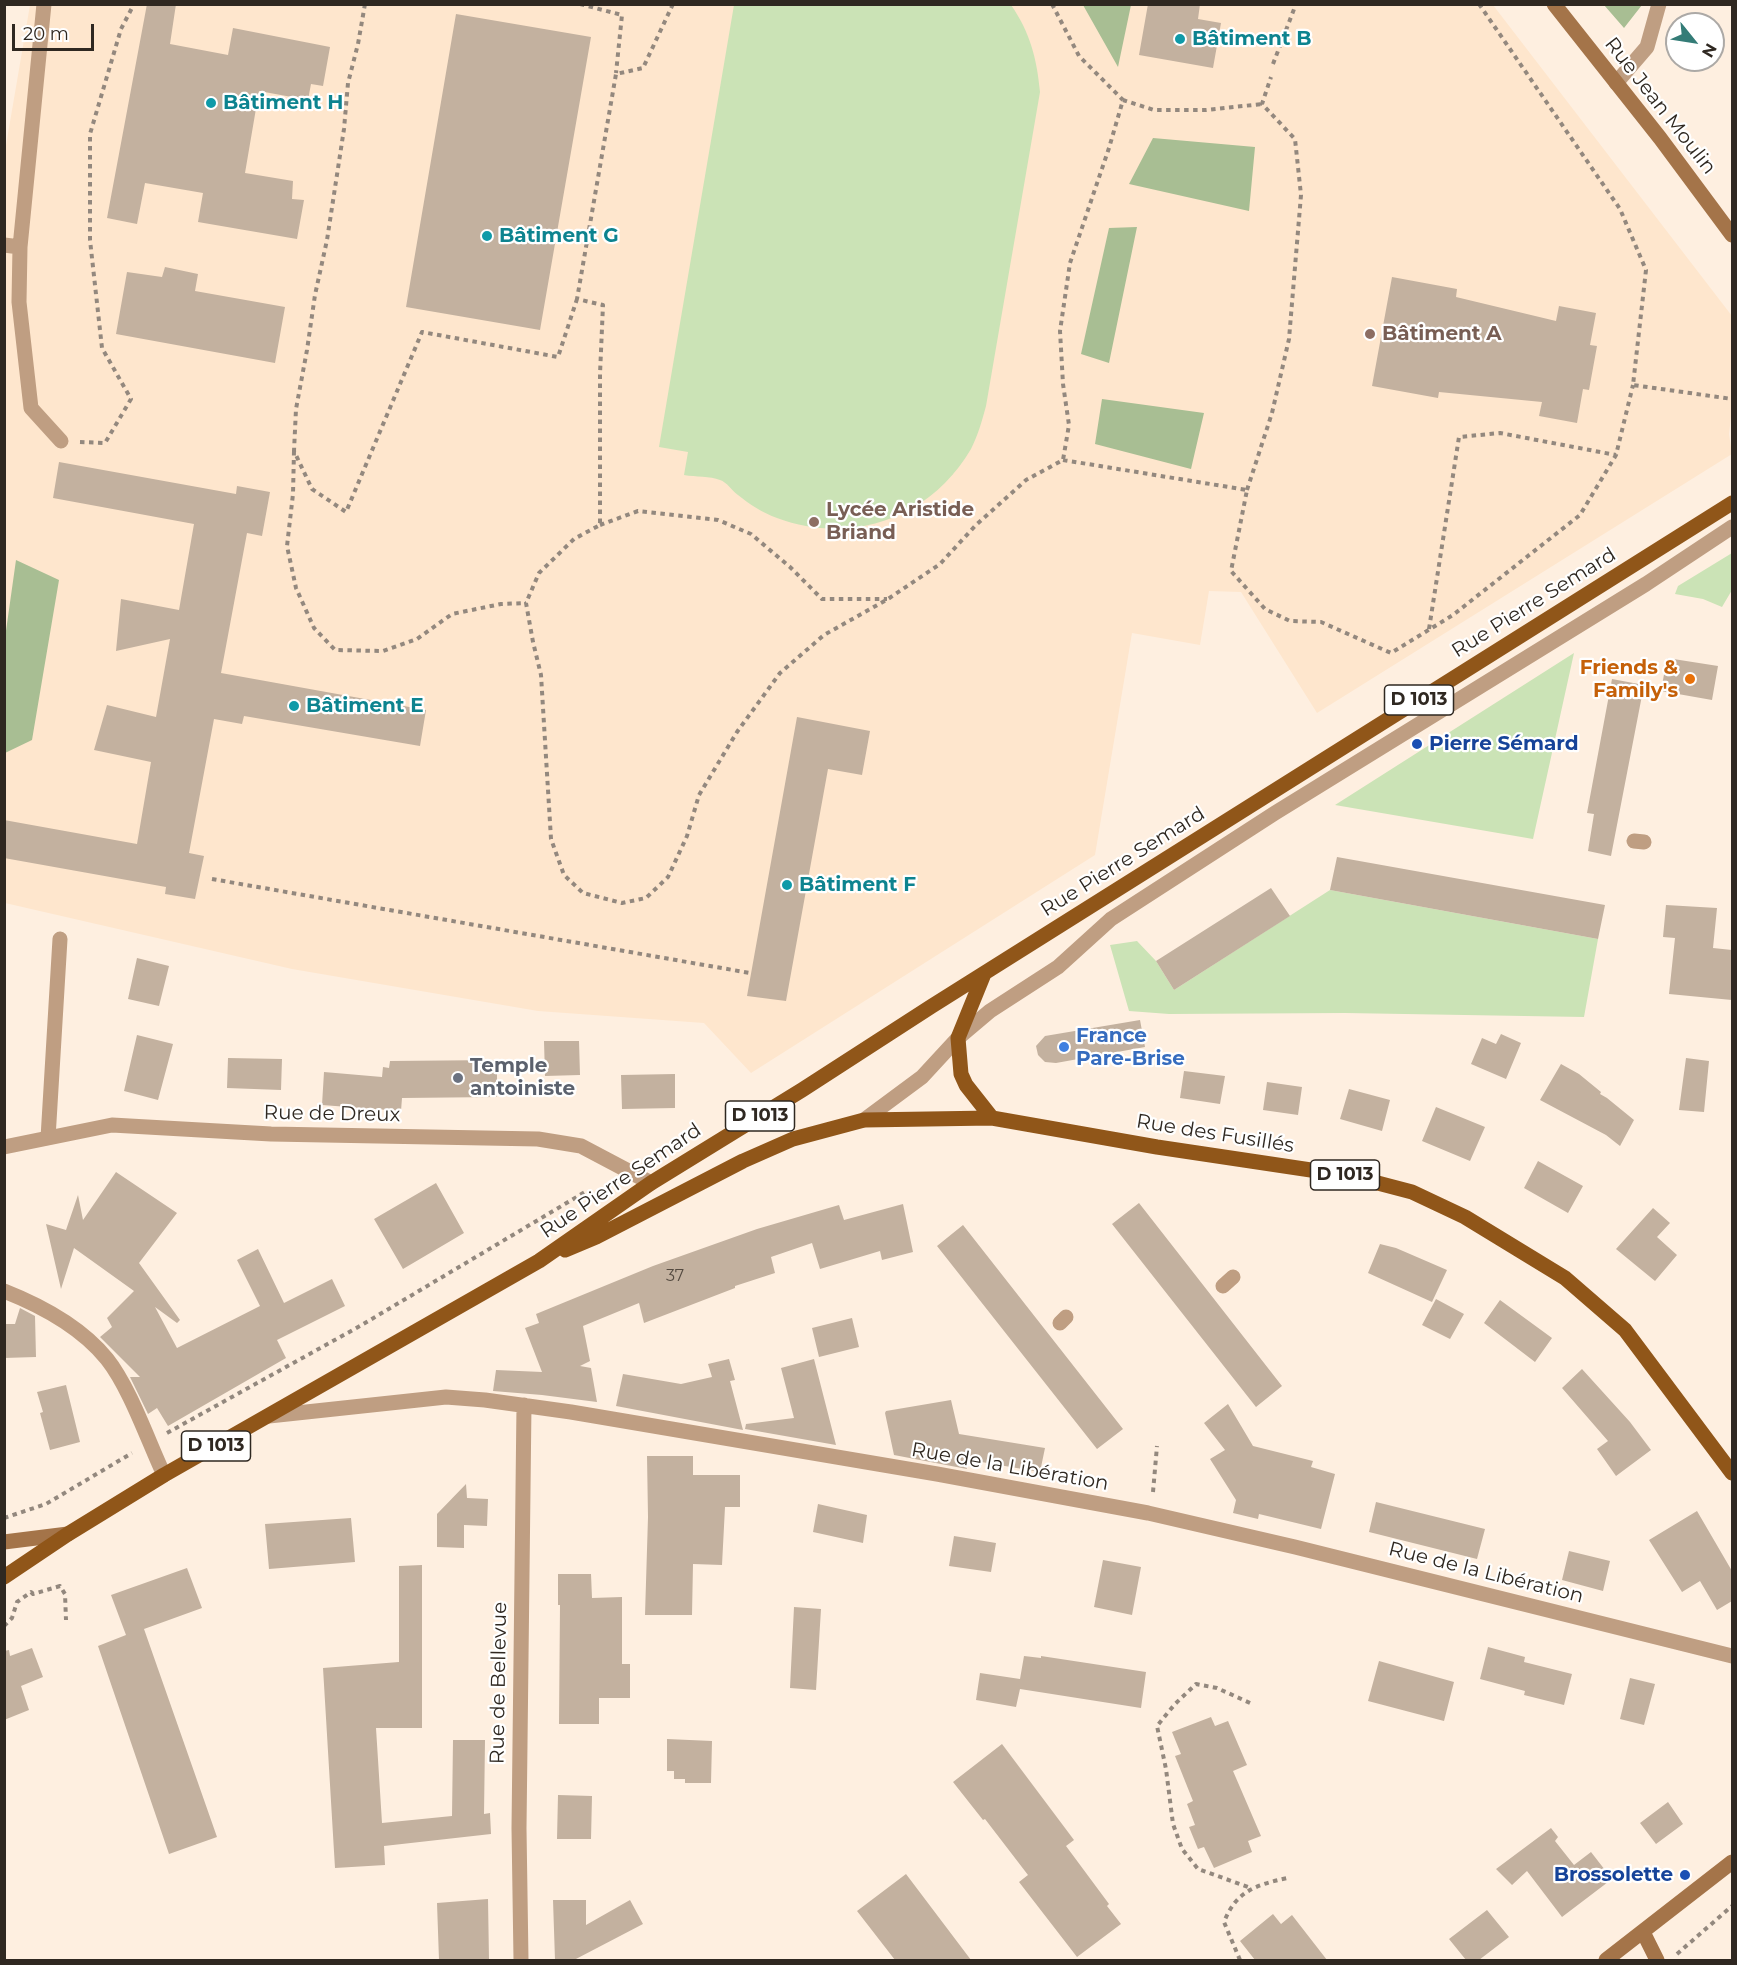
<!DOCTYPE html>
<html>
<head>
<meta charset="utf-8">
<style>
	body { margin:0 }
	#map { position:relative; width:1737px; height:1965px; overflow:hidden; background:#feefe0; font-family:Montserrat,sans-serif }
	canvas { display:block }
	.frame { position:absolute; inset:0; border:6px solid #2f2821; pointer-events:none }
	.north { position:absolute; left:1665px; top:12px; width:60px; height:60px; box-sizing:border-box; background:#fff; border:2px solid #aca9a6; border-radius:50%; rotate:120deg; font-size:16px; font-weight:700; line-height:24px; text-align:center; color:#2f2821 }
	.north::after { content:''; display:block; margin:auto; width:21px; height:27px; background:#347c77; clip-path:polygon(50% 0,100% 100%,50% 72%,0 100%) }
	.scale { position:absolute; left:12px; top:24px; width:82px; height:27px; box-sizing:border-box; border:3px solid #2f2821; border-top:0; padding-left:8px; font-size:18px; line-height:21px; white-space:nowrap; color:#2f2821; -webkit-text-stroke:4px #fff; paint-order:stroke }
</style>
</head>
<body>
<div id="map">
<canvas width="1737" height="1965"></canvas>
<div class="frame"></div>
<div class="north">N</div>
<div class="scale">20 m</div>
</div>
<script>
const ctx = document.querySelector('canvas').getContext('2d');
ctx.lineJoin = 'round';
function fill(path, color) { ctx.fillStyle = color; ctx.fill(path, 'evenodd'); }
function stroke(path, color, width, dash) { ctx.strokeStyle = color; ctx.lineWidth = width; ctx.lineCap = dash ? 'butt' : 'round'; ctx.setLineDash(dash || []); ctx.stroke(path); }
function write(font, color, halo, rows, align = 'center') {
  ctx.font = font + ' Montserrat,sans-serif'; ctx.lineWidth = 4.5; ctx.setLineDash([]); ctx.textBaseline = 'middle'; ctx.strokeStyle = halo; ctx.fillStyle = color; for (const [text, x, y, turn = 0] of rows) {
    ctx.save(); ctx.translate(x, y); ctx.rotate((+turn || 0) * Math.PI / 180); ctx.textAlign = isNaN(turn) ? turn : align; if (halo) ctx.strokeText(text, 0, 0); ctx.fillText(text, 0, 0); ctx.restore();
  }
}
fill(new Path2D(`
	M30 5H1493L1732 316V408L1729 434 1732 454 1317 713 1241 592 1209 591 1200 645 1132 633 1095 855 751 1073 704 1023 538 1011 292 969 5 903 4 157Z`), '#fee6cd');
fill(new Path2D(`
	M734 5H1011C1030 32 1037 59 1040 92L986 406C982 421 978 435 971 449 931 518 851 546 777 518 763 513 749 504 738 495 732 491 727 482 720 480 710 476 696 477 684 475L688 452 659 447Z
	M1732 553V590L1722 607 1703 599 1675 594 1678 586Z
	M1574 653 1533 839 1335 805Z
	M1330 890 1598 939 1584 1017 1345 1013 1169 1014 1129 1011 1110 945 1137 941 1156 961 1174 990Z`), '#cbe3b6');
fill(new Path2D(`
	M1083 5H1131L1118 67Z
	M1604 5H1642L1624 28Z
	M1153 138 1255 147 1249 211 1129 184Z
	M1137 227 1109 363 1081 354 1109 228Z
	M1102 399 1204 413 1191 469 1095 444Z
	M16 560 59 580 32 740 5 753 4 645Z`), '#a8be93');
fill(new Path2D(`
	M147 4H176L170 44 228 55 233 28 330 47 323 86 311 84 308 100 259 91 245 173 293 181 292 199 304 200 297 239 198 222 203 193 145 183 137 224 107 218Z
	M1148 4H1200L1198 19 1221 23 1213 68 1139 55Z
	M456 14 591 37 540 330 406 307Z
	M165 267 198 274 195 291 285 307 275 363 116 334 127 272 162 277Z
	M1392 277 1457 289 1456 297 1556 321 1559 306 1596 313 1590 345 1597 346 1589 390 1583 389 1577 423 1539 416 1542 402 1439 392 1438 398 1372 386Z
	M59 462 236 494 237 486 270 492 262 536 247 533 221 673 426 710 420 746 244 716 242 724 214 719 189 853 204 856 195 899 165 894 166 887 4 858V820L137 844 151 762 94 750 107 705 156 717 170 639 116 651 121 599 179 610 194 524 53 498Z
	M1667 658 1718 666 1712 700 1661 691Z
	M1612 679 1644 685 1611 856 1588 851 1594 814 1587 813Z
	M797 717 870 731 862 775 828 769 786 1001 747 996Z
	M1337 857 1605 905 1598 939 1330 890Z
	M1271 888 1290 916 1174 990 1156 961Z
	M1666 905 1717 908 1713 948 1732 950V1000L1669 994 1675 938 1663 937Z
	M137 958 169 966 159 1006 128 999Z
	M1140 1020 1145 1047 1056 1063 1045 1062 1038 1055 1036 1046 1045 1036Z
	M1501 1034 1521 1043 1506 1079 1471 1064 1482 1038 1496 1044Z
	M137 1035 173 1044 158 1100 124 1091Z
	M544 1041H579L580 1075 545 1076Z
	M228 1058 282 1059 281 1090 227 1088Z
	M1686 1058 1709 1061 1704 1112 1679 1110Z
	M497 1060V1097L402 1098 401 1111 322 1105 324 1072 382 1077 383 1067 389 1068 390 1061Z
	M1561 1064 1579 1074 1601 1092 1600 1094 1607 1098 1634 1120 1620 1146 1606 1135 1540 1100Z
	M1184 1071 1225 1076 1220 1104 1180 1098Z
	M675 1074V1108L622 1109 621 1075Z
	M1267 1082 1302 1087 1298 1115 1263 1110Z
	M1349 1089 1390 1100 1382 1131 1340 1119Z
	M1436 1107 1485 1127 1470 1161 1422 1141Z
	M1538 1161 1583 1186 1568 1213 1524 1188Z
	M116 1172 177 1213 139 1263 180 1320 177 1323 155 1307 177 1348 260 1306 237 1260 258 1249 284 1303 332 1279 345 1306 277 1340 286 1358 168 1426 157 1408 148 1414 130 1377H140L100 1337 112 1327 107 1318 134 1291 74 1248 61 1289 46 1224 66 1230 78 1195 83 1220Z
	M436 1183 464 1233 403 1269 374 1219Z
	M1139 1203 1282 1386 1256 1407 1112 1224Z
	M903 1204 913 1252 882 1260 880 1251 820 1269 812 1243 771 1257 775 1273 735 1286V1288L644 1323 639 1303 583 1326 590 1361 580 1366 591 1368 597 1402 542 1395 493 1391 496 1370 542 1372 525 1328 539 1323 536 1314 653 1266 757 1229 839 1205 844 1220Z
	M1653 1208 1670 1223 1657 1237 1677 1255 1655 1281 1616 1249Z
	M963 1225 1123 1429 1097 1449 937 1246Z
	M1380 1244 1396 1248 1447 1270 1432 1302 1368 1273Z
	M1436 1299 1464 1314 1450 1339 1422 1325Z
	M1500 1300 1552 1338 1535 1362 1484 1323Z
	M20 1308 35 1316 36 1357 4 1358V1324H15Z
	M852 1318 859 1347 819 1357 812 1328Z
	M729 1359 735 1380 730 1381 743 1430 616 1406 623 1374 681 1384 712 1377 708 1364Z
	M814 1359 836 1445 745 1429 746 1424 794 1418 781 1368Z
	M1582 1369 1630 1422 1651 1450 1616 1476 1597 1449 1608 1441 1562 1388Z
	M66 1385 80 1442 50 1450 40 1413 43 1412 37 1392Z
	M951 1400 959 1434 1045 1448 1040 1472 964 1459 967 1469 894 1455 885 1413 886 1411Z
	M1228 1404 1253 1446 1313 1461 1311 1467 1335 1474 1321 1529 1259 1514 1258 1519 1233 1513 1236 1500 1210 1459 1225 1450 1204 1423Z
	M647 1456H693V1475H740V1507H725L722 1565 693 1564 692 1615H645L648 1517Z
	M466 1484 467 1498 488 1499 487 1526 464 1525V1548L437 1547V1514Z
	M1376 1502 1485 1529 1477 1559 1369 1532Z
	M818 1504 867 1515 863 1543 813 1532Z
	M1697 1511 1732 1571V1601L1717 1610 1700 1581 1682 1592 1649 1540Z
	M351 1518 355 1562 269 1569 265 1524Z
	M954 1536 996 1543 991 1572 949 1566Z
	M1569 1551 1610 1561 1603 1591 1562 1580Z
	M1103 1560 1141 1567 1132 1615 1094 1607Z
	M422 1565V1728H376L382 1823 452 1816 453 1740H485L484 1814 490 1813 491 1834 384 1846 385 1865 335 1868 323 1668 399 1662V1566Z
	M187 1568 202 1608 144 1629 217 1837 169 1854 98 1646 126 1635 111 1595Z
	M558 1574H591L592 1598 622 1597V1664H630V1698H599V1724H559L560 1605H558Z
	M794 1607 821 1609 816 1690 790 1688Z
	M1488 1647 1525 1657 1524 1662 1572 1674 1564 1705 1524 1695 1525 1691 1480 1679Z
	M32 1648 43 1677 21 1686 29 1710 4 1720V1651L9 1650 10 1656Z
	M1024 1656 1041 1658V1656L1146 1672 1141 1708 1020 1689 1016 1707 976 1700 980 1673 1020 1679Z
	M1379 1661 1454 1682 1444 1721 1368 1701Z
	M1630 1678 1655 1684 1644 1725 1620 1719Z
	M1211 1717 1215 1726 1228 1721 1247 1765 1233 1771 1261 1836 1248 1841 1252 1852 1214 1868 1204 1847 1198 1849 1189 1827 1195 1825 1187 1804 1193 1801 1175 1756 1181 1754 1172 1732Z
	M667 1739 712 1741 711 1783H685V1779H674V1771H667Z
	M1002 1744 1074 1840 1066 1846 1109 1904 1107 1906 1121 1924 1077 1957 1019 1882 1028 1875 985 1819 983 1820 953 1782Z
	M558 1795 592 1796 591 1839H557Z
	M1668 1802 1683 1824 1656 1844 1640 1823Z
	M1551 1828 1558 1837 1555 1841 1574 1865 1591 1852 1612 1879 1562 1917 1527 1871 1512 1885 1496 1869Z
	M906 1874 971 1960H895L857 1911Z
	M488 1899 489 1960H439L437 1903Z
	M553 1900H586V1925L630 1900 643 1924 574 1960H555Z
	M1487 1910 1509 1937 1479 1960H1466L1449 1939Z
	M1273 1914 1281 1924 1292 1915 1327 1960H1255L1240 1941Z`), '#c3b19f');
stroke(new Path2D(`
	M365 4 358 44 348 83 344 129 327 240 315 295 307 350 296 409 294 451 312 489 346 512 422 332 558 357 577 299
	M580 4 622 15 616 73
	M673 4 643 68 616 74 577 299 603 305 600 374V525L574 539 539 573 526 603 533 642 541 675 551 839 564 875 583 893 622 903 646 898 668 877 687 836 699 795 737 732 780 673 824 635 888 599 940 564 976 525 1026 480 1063 460 1069 425 1063 384 1060 331 1070 263 1109 148 1123 100 1154 110H1206L1262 104
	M1052 4 1079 56 1123 100
	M1479 4 1620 209 1646 270 1633 385 1732 399
	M1273 64 1296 4
	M80 442 105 443 131 399 102 348 90 240V134L121 29 134 4
	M294 451 293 494 287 546 296 588 314 628 335 650 383 651 417 639 452 614 501 604 526 603
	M1063 460 1247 490 1231 571 1265 609 1290 621 1321 622 1391 653 1453 615 1580 515 1616 455 1633 385
	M1247 490 1272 413 1289 339 1301 195 1295 139 1262 104 1271 77
	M600 525 638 511 718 520 751 534 790 567 822 599H887
	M1429 629 1459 437 1500 433 1616 455
	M212 879 750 973
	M167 1433 360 1326 585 1192
	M1153 1492 1157 1446
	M4 1518 46 1504 132 1453
	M4 1626 12 1618 17 1602 31 1592 33 1594 60 1586 65 1594 66 1620
	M1250 1703 1217 1688 1196 1684 1175 1704 1157 1726 1166 1769 1173 1824 1182 1849 1198 1869 1251 1888
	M1677 1954 1732 1906
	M1240 1960 1224 1922C1236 1891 1256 1885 1287 1878`), '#93887e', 4, [4.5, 4.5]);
stroke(new Path2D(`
	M1634 841 1644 842
	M864 1120 922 1077 958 1038 990 1011 1058 967 1111 919 1275 813 1646 584 1732 527
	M1223 1286 1233 1277
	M1060 1323 1066 1317`), '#bf9e82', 15);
stroke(new Path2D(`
	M1616 83 1647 47 1659 4
	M4 245 20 247 44 4
	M20 247 19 302 31 408 61 441
	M48 1138 60 939
	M4 1147 112 1125 271 1134 538 1139 581 1146 651 1183
	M4 1291C42 1306 82 1328 107 1359 130 1388 148 1441 164 1475
	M269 1416 446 1397 485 1400 571 1412 937 1474 1148 1513 1295 1547 1732 1656
	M521 1960 519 1828 524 1405`), '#bf9e82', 15);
stroke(new Path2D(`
	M1554 4 1660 138 1732 235
	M4 1542 68 1534
	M1643 1932 1657 1960
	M1606 1960 1732 1862`), '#a47449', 15);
stroke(new Path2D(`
	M984 974 958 1038 961 1074 966 1085 992 1118
	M565 1250 596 1237 743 1161 793 1139 864 1120 992 1118 1157 1147 1351 1176 1412 1192 1465 1217 1565 1278 1625 1330 1732 1473
	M4 1577 68 1534 164 1475 539 1261 651 1183 802 1090 932 1006 1732 503`), '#905619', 15);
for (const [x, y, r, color] of [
	[1180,39,6,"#0f9aa8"],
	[211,103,6,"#0f9aa8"],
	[487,236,6,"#0f9aa8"],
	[1370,334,6,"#8d6e63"],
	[814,522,6,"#8d6e63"],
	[1690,679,6,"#e8710a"],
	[294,706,6,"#0f9aa8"],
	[1417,744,6,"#1a4fb4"],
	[787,885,6,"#0f9aa8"],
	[1064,1047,6,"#3f7fe0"],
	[458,1078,6,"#6b7280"],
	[1685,1875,6,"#1a4fb4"]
]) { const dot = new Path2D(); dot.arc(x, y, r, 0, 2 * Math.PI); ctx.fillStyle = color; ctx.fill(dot); stroke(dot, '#fff', 2); }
write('16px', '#544a40', null, [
	["37",675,1276]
]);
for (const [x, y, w] of [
	[1419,700,69],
	[760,1116,69],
	[1345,1175,69],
	[216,1446,69]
]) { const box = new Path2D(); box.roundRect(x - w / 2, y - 15, w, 30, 4.5); ctx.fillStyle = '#fff'; ctx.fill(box); stroke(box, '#2f2821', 1.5); }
write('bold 18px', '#2f2821', null, [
	["D 1013",1419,700],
	["D 1013",760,1116],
	["D 1013",1345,1175],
	["D 1013",216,1446]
]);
write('bold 20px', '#0d838f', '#fff', [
	["Bâtiment B",1192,39],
	["Bâtiment H",223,103],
	["Bâtiment G",499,236],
	["Bâtiment E",306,706],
	["Bâtiment F",799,885]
], 'left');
write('20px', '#2f2821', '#fff', [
	["Rue Jean Moulin",1660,106,52],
	["Rue Pierre Semard",1534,603,-32],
	["Rue Pierre Semard",1123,862,-32],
	["Rue de Dreux",332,1114,1],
	["Rue des Fusillés",1215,1134,9],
	["Rue Pierre Semard",621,1181,-34],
	["Rue de la Libération",1010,1467,10],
	["Rue de la Libération",1486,1573,14],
	["Rue de Bellevue",499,1683,-89]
]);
write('bold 20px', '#785e54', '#fff', [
	["Bâtiment A",1382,334],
	["Lycée Aristide",826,510],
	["Briand",826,533]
], 'left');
write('bold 20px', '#c56008', '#fff', [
	["Friends &",1678,668],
	["Family's",1678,691]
], 'right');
write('bold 20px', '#164399', '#fff', [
	["Pierre Sémard",1429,744],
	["Brossolette",1673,1875,"right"]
], 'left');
write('bold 20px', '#366cbe', '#fff', [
	["France",1076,1036],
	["Pare-Brise",1076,1059]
], 'left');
write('bold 20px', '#5b616d', '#fff', [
	["Temple",470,1066],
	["antoiniste",470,1089]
], 'left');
</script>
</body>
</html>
